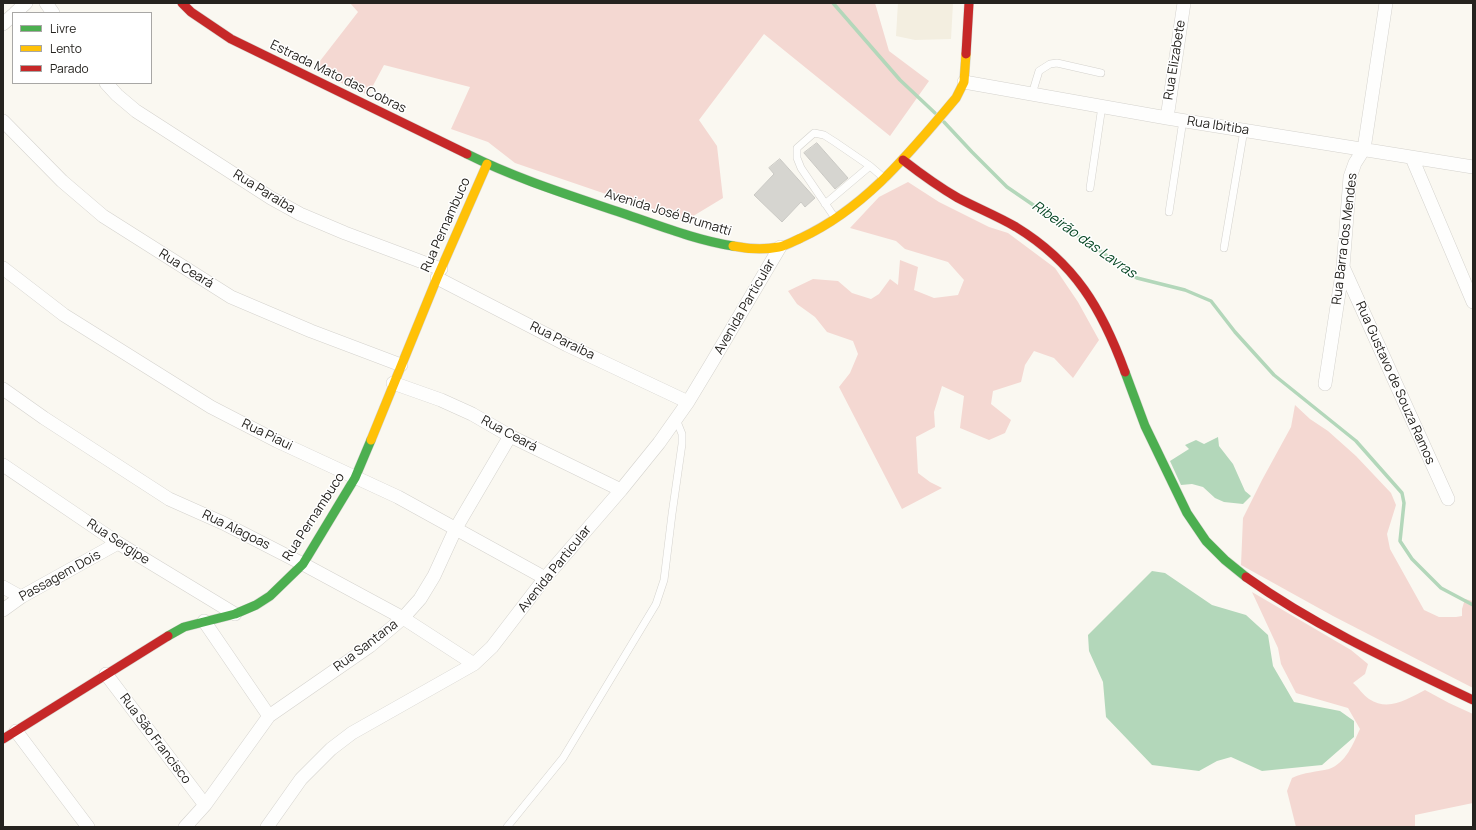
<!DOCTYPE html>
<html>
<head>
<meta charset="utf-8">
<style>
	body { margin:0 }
	#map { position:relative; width:1476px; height:830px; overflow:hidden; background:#faf8f1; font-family:Manrope,sans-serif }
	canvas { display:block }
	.frame { position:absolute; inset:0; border:4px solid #25231f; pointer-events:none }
	.legend { position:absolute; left:12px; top:12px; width:140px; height:72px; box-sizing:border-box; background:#fff; border:1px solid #a8a7a5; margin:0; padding:5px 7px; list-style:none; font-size:12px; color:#25231f }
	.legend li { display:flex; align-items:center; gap:8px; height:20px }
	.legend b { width:20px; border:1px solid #a8a7a5 }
</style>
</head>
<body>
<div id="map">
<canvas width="1476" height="830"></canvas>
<div class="frame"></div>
<ul class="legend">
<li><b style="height:5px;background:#4caf50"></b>Livre</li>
<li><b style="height:5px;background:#ffc107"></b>Lento</li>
<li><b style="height:5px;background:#c62828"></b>Parado</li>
</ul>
</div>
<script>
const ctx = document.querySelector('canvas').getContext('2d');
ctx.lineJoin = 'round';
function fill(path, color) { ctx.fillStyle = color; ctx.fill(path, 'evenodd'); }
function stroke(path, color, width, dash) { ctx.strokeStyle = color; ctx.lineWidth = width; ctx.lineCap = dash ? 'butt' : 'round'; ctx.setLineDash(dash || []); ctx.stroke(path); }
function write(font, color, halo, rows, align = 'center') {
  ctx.font = font + ' Manrope,sans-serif'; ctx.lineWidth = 3; ctx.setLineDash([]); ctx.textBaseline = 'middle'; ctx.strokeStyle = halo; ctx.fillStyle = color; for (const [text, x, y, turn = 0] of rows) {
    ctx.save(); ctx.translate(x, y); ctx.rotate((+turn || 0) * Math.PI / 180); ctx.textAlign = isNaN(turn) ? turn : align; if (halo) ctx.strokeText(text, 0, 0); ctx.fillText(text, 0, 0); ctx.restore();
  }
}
fill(new Path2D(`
	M898 3H953L951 39 915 40 896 36Z`), '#f3eee0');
fill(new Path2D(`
	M350 3H875L889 51 929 81 890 136 764 34 699 120 717 146 723 198 685 221 515 163 488 142 451 129 470 87 384 65 368 95 313 70 358 12Z
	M908 182 939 202 989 227 1008 233 1055 268 1078 302 1099 340 1073 378 1054 358 1034 351 1025 365 1021 382 993 391 991 404 1011 420 1005 433 989 440 960 428 964 396 942 386 934 412 935 427 916 437 918 473 930 482 942 488 902 509 839 387 850 373 858 354 853 341 827 332 815 317 797 304 788 291 813 279 838 281 852 293 871 299 879 294 890 279 898 285 900 260 918 267 914 290 934 298 958 295 964 280 948 262 905 249 896 241 850 228 879 197Z
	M1295 405 1310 419 1328 431 1356 456 1391 493 1396 505 1387 534 1390 549 1424 610 1439 617H1456L1462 616V609L1465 599 1473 601V688L1333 616 1241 565 1243 518 1262 480 1291 427Z
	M1252 592 1351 650 1368 664 1365 674 1353 683C1359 688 1363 695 1369 699 1389 712 1407 699 1425 690L1449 703 1473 714V803L1415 815V827H1296L1287 791 1292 778C1304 772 1317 772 1329 769 1346 763 1353 744 1360 729L1348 708 1296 693 1281 664 1278 648Z`), '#f4d8d2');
fill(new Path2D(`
	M1218 437 1219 446 1233 464 1245 491 1251 496 1243 504 1224 502 1215 498 1203 487 1192 484 1181 485 1170 461 1189 449 1185 445 1196 440 1204 444Z
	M1152 571 1165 573 1212 605 1246 615 1268 635 1273 666 1294 702 1340 711 1354 721V737L1322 765 1262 771 1231 757 1217 761 1199 771 1152 765 1106 717 1103 682 1089 651 1088 635Z`), '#b3d7ba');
stroke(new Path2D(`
	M833 3 900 80 935 113
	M944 122 972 152 1007 187 1099 250 1137 278 1185 290 1211 301 1235 332 1274 375 1356 441 1402 493 1404 503 1400 541 1412 559 1441 588 1473 605`), '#b3d7ba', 3.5);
const building = new Path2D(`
	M817 143 848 178 835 189 804 153Z
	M780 159 815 198 805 207 801 202 782 222 754 195 774 174 769 168Z`);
fill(building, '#d6d5d0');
stroke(building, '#cac9c4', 1);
const lane = new Path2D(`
	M1032 94 1039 71 1050 64 1057 63 1101 73
	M1090 188 1102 106
	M825 204 870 166
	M1169 212 1183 120
	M835 218 801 168 797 158V148L814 133 824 135 835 142 870 166 885 179
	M1224 248 1244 130
	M507 827 563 758 656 604 664 580 672 514 682 444V434L676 419`);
const street = new Path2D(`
	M46 3 53 13
	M15 13 26 3
	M3 24 13 15
	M964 82 1167 118 1473 167
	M106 83 117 95 136 111 271 198 300 214 345 233 441 269
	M1167 118 1184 3
	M3 121 62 181 103 216 231 297 311 331 401 365
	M1412 158 1473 302
	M1343 267 1448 499
	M3 268 64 315 211 407 277 441 398 497 545 578
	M437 278 567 345 688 402
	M393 383 441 400 472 414 510 436 621 490
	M1325 384 1343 267 1350 177 1355 163 1364 149 1386 3
	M3 389 44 418 169 499 223 523 303 564 403 618 474 664
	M3 465 118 543 235 614
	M3 587 21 597
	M3 610 21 597 118 543
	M204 621 269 716
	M106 674 205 805
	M16 731 88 827
	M185 827 205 805 269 716 370 646 403 618 420 599 434 576 456 528 510 436
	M267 827 301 779 331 749 352 733 474 664 492 647 545 578 621 490 659 443 688 402 711 364 780 247`);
const fast = new Path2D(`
	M467 154C517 179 569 195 622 213 658 225 695 240 733 246
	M1125 372 1145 426 1187 513 1206 541 1225 560 1246 577
	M168 636 184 627 235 614 256 605 270 596 303 564 355 478 371 440`);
const slow = new Path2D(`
	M733 246C748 249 763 250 779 247 786 246 794 241 801 238 866 208 911 151 956 98L964 82 966 54
	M371 440 437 278 487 164`);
const jam = new Path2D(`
	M182 3 191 12 231 39 467 154
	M966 54 969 3
	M903 160C921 174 939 187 958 198 977 208 997 216 1016 227 1075 263 1102 309 1125 372
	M1246 577C1316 627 1395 663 1473 700
	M3 739 168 636`);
stroke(lane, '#d4d2cd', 8);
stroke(street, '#d4d2cd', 14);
stroke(fast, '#d4d2cd', 10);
stroke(slow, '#d4d2cd', 10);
stroke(jam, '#d4d2cd', 10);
stroke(lane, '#fefefd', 7);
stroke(street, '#fefefd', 13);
stroke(fast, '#4caf50', 9);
stroke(slow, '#ffc107', 9);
stroke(jam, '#c62828', 9);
write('13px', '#25231f', '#fff', [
	["Rua Elizabete",1175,60,-81],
	["Estrada Mato das Cobras",338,77,26],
	["Rua Ibitiba",1218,126,9],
	["Rua Paraíba",264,192,32],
	["Avenida José Brumatti",668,213,17],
	["Rua Pernambuco",446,225,-66],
	["Rua Barra dos Mendes",1345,239,-83],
	["Rua Ceará",186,269,32],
	["Avenida Particular",745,307,-60],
	["Rua Paraíba",562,341,26],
	["Rua Gustavo de Souza Ramos",1395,383,66],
	["Rua Ceará",509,434,28],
	["Rua Piaui",267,435,26],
	["Rua Pernambuco",314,517,-57],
	["Rua Alagoas",236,530,26],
	["Rua Sergipe",118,542,33],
	["Avenida Particular",555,569,-51],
	["Passagem Dois",60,576,-29],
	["Rua Santana",366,646,-37],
	["Rua São Francisco",155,739,53]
]);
write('italic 14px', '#084825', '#fff', [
	["Ribeirão das Lavras",1084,240,35]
]);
</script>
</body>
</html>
